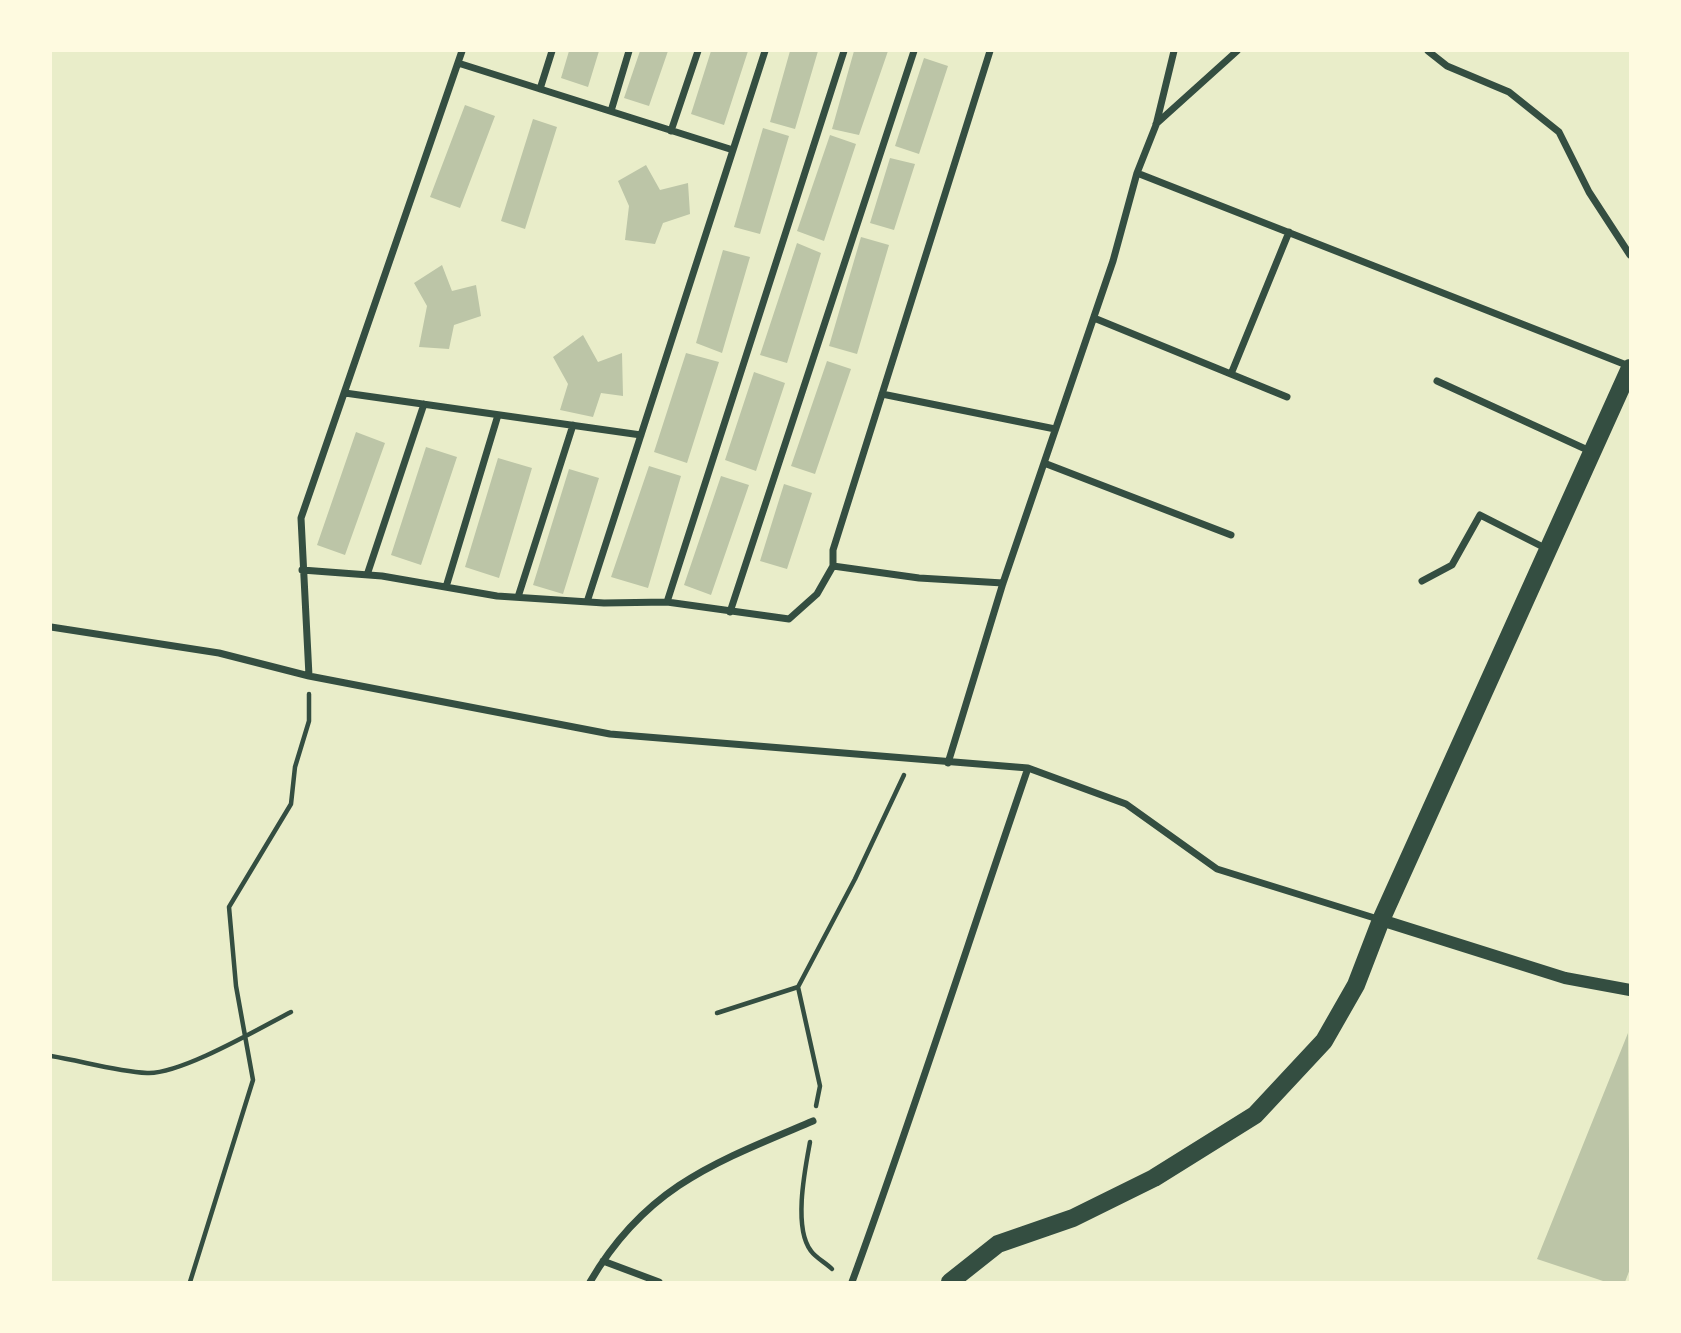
<!DOCTYPE html>
<html>
<head>
<meta charset="utf-8">
<style>
	body { margin:0 }
	#map { position:relative; width:1681px; height:1333px; overflow:hidden; background:#e9edc9; font-family:"Fira Sans Condensed",sans-serif }
	canvas { display:block }
	.frame { position:absolute; inset:0; border:52px solid #fefae0; pointer-events:none }
</style>
</head>
<body>
<div id="map">
<canvas width="1681" height="1333"></canvas>
<div class="frame"></div>
</div>
<script>
const ctx = document.querySelector('canvas').getContext('2d');
ctx.lineJoin = 'round';
function fill(path, color) { ctx.fillStyle = color; ctx.fill(path, 'evenodd'); }
function stroke(path, color, width, dash) { ctx.strokeStyle = color; ctx.lineWidth = width; ctx.lineCap = dash ? 'butt' : 'round'; ctx.setLineDash(dash || []); ctx.stroke(path); }
fill(new Path2D(`
	M569 51H599L588 87 561 78Z
	M640 51H668L649 106 624 98Z
	M711 51H748L724 125 691 114Z
	M790 51H818L795 129 770 122Z
	M854 51H888L859 135 832 129Z
	M924 58 948 66 919 154 895 146Z
	M465 105 495 116 460 208 430 197Z
	M533 119 557 127 525 229 501 221Z
	M763 128 789 136 760 234 734 227Z
	M830 135 856 144 824 241 797 231Z
	M890 158 915 164 894 230 870 223Z
	M646 165 660 190 688 183 690 214 663 223 655 244 625 240 629 206 618 181Z
	M861 237 889 245 857 354 829 346Z
	M797 243 821 253 787 363 760 355Z
	M723 250 750 257 722 353 696 343Z
	M442 265 452 291 476 285 481 316 454 325 449 349 419 347 427 306 414 283Z
	M583 335 598 362 622 353 623 396 601 393 593 417 560 410 568 384 553 357Z
	M686 353 719 362 687 463 654 452Z
	M827 361 851 369 815 474 791 466Z
	M754 372 785 383 756 471 725 460Z
	M356 432 385 443 345 555 317 545Z
	M426 447 457 457 421 565 391 555Z
	M498 458 532 468 499 578 465 567Z
	M649 466 681 476 648 588 611 577Z
	M569 469 599 478 563 594 533 585Z
	M721 476 749 485 711 595 684 585Z
	M784 484 812 493 787 569 760 561Z
	M1628 1033 1630 1269 1625 1282H1606L1537 1259Z`), '#bcc5a7');
stroke(new Path2D(`
	M717 1013 798 987
	M51 1056C82 1061 115 1071 147 1073 180 1075 260 1028 291 1012
	M816 1106 820 1086 798 987 855 879 904 775
	M810 1142C805 1169 793 1228 811 1251 816 1258 826 1263 832 1269
	M190 1282 253 1080 236 986 229 907 291 804 295 767 309 721V694`), '#344e41', 4.5);
stroke(new Path2D(`
	M1428 51 1447 66 1509 92 1559 132 1589 192 1630 255
	M458 63 733 150
	M540 89 552 51
	M611 111 629 51
	M1156 124 1237 51
	M671 131 698 51
	M1137 173 1629 366
	M1094 318 1287 397
	M1231 374 1289 232
	M1437 381 1592 452
	M345 393 641 435
	M882 394 1055 429
	M1044 463 1231 535
	M833 566V550L990 51
	M302 570 382 576 497 596 604 603 667 602 789 619 817 594 833 566 919 578 1003 583
	M367 575 424 404
	M1422 581 1452 565 1480 515 1549 550
	M446 587 498 415
	M518 597 573 425
	M587 602 765 51
	M667 602 844 51
	M730 612 914 51
	M51 627 219 653 309 676 610 734 1028 768 1126 804 1217 869 1381 920
	M309 676 301 518 462 51
	M948 763 1003 583 1113 261 1137 173 1156 125 1174 51
	M603 1261 659 1282
	M590 1282C646 1186 716 1162 813 1121
	M852 1282C914 1112 969 940 1028 768`), '#344e41', 7);
stroke(new Path2D(`
	M1381 920 1565 978 1630 990`), '#344e41', 12);
stroke(new Path2D(`
	M950 1282 998 1244 1073 1218 1154 1178 1255 1115 1324 1041 1356 985 1381 920 1630 368`), '#344e41', 18);
</script>
</body>
</html>
